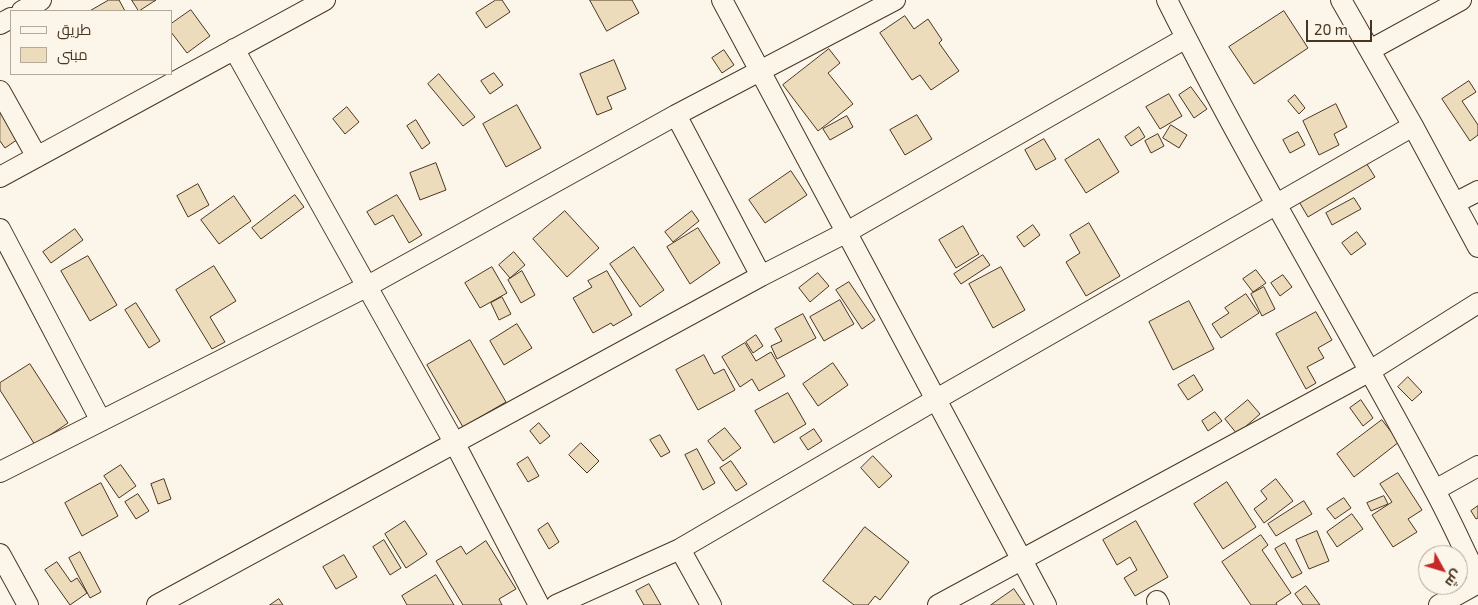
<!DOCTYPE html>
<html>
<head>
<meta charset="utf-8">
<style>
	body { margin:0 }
	#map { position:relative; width:1478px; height:605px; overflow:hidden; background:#fbf6e9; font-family:"Exo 2",Cairo,sans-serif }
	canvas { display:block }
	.legend { position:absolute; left:10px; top:10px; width:162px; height:65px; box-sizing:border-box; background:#fbf6e9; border:1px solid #b4a999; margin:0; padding:6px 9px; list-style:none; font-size:15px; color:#4a3520 }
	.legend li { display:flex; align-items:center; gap:10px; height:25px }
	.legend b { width:25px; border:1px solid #b4a999 }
	.north { position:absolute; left:1418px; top:545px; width:50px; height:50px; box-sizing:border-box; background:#fbf6e9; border:1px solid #b4a999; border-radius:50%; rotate:129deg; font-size:14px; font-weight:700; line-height:20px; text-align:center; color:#4a3520 }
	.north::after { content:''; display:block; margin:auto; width:18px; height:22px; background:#c62828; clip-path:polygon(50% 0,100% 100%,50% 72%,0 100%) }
	.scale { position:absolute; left:1306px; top:20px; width:66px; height:22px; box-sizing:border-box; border:2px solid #4a3520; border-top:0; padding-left:6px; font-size:15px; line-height:18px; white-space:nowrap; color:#4a3520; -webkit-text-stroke:4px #fbf6e9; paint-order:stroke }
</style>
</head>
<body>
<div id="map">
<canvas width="1478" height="605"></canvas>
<ul class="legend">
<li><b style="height:6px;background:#fbf6e9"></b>طريق</li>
<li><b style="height:14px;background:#ecdcbc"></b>مبنى</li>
</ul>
<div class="north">ش</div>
<div class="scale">20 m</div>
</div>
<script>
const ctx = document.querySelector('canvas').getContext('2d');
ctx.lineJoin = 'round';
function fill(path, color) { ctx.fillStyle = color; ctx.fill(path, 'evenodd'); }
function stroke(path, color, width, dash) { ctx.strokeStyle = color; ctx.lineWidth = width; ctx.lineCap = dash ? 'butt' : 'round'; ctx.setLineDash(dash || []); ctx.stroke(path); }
const building = new Path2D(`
	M109 0H119L125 11H90Z
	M132 0H156L139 11Z
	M496 0H502L510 12 486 28 476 13Z
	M590 0H632L639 13 607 31Z
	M191 10 210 36 187 53 171 32V24Z
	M1284 11 1308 48 1254 84 1229 47Z
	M905 16 914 29 928 19 942 40 939 43 959 71 931 90 920 75 912 80 880 33Z
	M829 49 840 63 828 73 853 104 818 131 783 85Z
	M724 50 734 65 722 73 712 58Z
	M614 60 626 89 607 97 612 109 597 115 580 74Z
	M494 73 503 85 490 94 481 81Z
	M439 74 475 117 463 126 428 84Z
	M1469 81 1476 92 1462 101 1478 125V135L1470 141 1442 99Z
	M1191 87 1207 109 1194 118 1179 95Z
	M1169 94 1182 116 1160 129 1146 107Z
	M1295 95 1305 108 1299 114 1288 101Z
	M1336 104 1347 127 1334 134 1339 145 1319 155 1303 121Z
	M517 105 541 148 506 167 483 124Z
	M347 107 359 122 345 134 333 119Z
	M0 112 6 121 24 135 5 148 0 141Z
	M917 115 932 139 905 155 890 130Z
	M847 116 853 127 830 140 823 129Z
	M416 120 430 143 422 149 407 126Z
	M1171 125 1187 135 1179 148 1163 138Z
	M1139 127 1145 137 1131 146 1125 137Z
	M1298 132 1305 145 1290 153 1283 140Z
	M1158 134 1164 146 1151 153 1145 141Z
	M1044 139 1056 159 1036 170 1025 150Z
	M1099 139 1119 172 1086 193 1065 160Z
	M1358 150 1375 177 1308 217 1291 188Z
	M436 163 446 190 420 200 410 173Z
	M791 171 807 195 765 223 749 200Z
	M198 184 209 205 188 217 177 196Z
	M295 195 304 207 261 239 252 228Z
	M397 195 422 235 409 243 393 215 375 225 367 212Z
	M234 196 251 221 219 244 201 220Z
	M1354 198 1361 209 1332 225 1326 213Z
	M565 211 599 248 567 277 533 239Z
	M692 211 699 221 673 242 665 232Z
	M1089 223 1120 276 1086 296 1066 262 1080 253 1070 235Z
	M1033 225 1040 235 1024 247 1017 237Z
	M963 226 979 254 956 268 939 240Z
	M698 228 720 263 690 284 667 247Z
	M75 229 83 240 51 263 43 252Z
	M1357 232 1366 244 1351 255 1342 243Z
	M634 247 664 290 640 307 610 264Z
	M514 252 525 265 510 278 499 265Z
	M983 255 990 265 961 284 954 274Z
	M88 256 117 305 90 321 61 271Z
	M214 266 236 301 210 317 225 342 212 349 176 290Z
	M492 267 507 293 480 308 465 283Z
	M1001 267 1025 310 993 328 969 284Z
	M1256 270 1266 283 1253 292 1243 279Z
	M522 271 535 295 521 303 508 280Z
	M607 271 632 315 613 326 611 323 593 333 573 298 592 287 588 281Z
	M818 273 829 286 810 302 799 288Z
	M1283 275 1292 287 1280 296 1271 283Z
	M849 282 875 320 862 329 836 290Z
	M1264 287 1275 309 1262 316 1251 294Z
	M1246 294 1259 313 1221 338 1212 324 1229 313 1225 308Z
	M502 297 511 314 499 320 491 303Z
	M840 300 854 324 824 341 810 317Z
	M1189 301 1214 349 1173 370 1149 322Z
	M136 303 160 341 149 348 125 310Z
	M1316 312 1332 340 1318 348 1324 358 1307 367 1316 383 1306 389 1276 334Z
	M803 314 816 338 777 359 771 346 782 341 775 329Z
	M517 324 532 348 504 365 490 341Z
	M756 335 763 346 753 353 746 342Z
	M470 340 506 402 463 427 427 365Z
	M745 343 756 361 771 352 785 376 759 391 752 379 740 387 722 357Z
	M704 355 714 374 724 369 735 390 698 410 676 370Z
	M833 363 848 385 818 406 803 384Z
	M30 364 68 423 35 445 0 390V383Z
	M1194 375 1203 390 1188 400 1178 385Z
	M1408 377 1422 392 1412 401 1398 387Z
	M788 393 806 424 774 443 755 411Z
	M1248 400 1260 414 1237 434 1225 419Z
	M1361 400 1373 418 1363 426 1350 408Z
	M1215 412 1222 421 1208 431 1202 421Z
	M1382 420 1399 442 1354 477 1337 454Z
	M539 423 550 436 540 444 530 431Z
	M725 428 741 448 723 461 708 441Z
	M814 429 822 441 808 450 800 438Z
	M660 435 670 452 661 457 650 440Z
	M581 443 599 461 587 473 569 455Z
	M697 449 715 483 703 490 685 455Z
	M873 456 892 476 879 488 861 468Z
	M528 457 539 476 528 482 517 464Z
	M731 461 747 484 736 491 720 468Z
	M121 465 136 486 119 498 104 476Z
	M1398 473 1422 510 1408 519 1417 532 1393 547 1372 515 1392 502 1380 484Z
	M164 479 171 499 158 504 151 484Z
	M1276 479 1293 501 1264 523 1254 509 1267 499 1261 491Z
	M1227 482 1256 527 1223 549 1194 504Z
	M101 483 118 516 82 536 65 503Z
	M138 494 149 511 136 519 125 502Z
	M1384 496 1388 504 1371 511 1367 503Z
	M1344 498 1351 508 1335 519 1327 509Z
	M1304 501 1312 514 1276 536 1268 524Z
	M1478 506V518L1476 519 1471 511Z
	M1352 514 1363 529 1337 547 1327 532Z
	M405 521 427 554 406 568 385 534Z
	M1136 521 1168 577 1135 596 1124 578 1137 570 1130 557 1117 565 1103 540Z
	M548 523 559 542 549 549 538 530Z
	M865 527 909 562 880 600 875 596 868 605H854L823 581Z
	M1317 531 1329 561 1309 569 1296 540Z
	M1261 535 1268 545 1262 550 1291 593 1276 603 1277 605H1251L1222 562Z
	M384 540 401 568 390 575 373 547Z
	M486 541 516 589 499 599 502 605H463L436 561 461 546 466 554Z
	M1285 543 1302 573 1292 578 1275 549Z
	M80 552 101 592 90 598 69 558Z
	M344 555 357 577 336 589 323 567Z
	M57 562 71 582 77 578 87 593 70 605 45 570Z
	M436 575 454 605H407L402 596Z
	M649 584 661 605H644L636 591Z
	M1306 586 1320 605H1303L1295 594Z
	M1014 589 1025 605H991Z
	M279 599 283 605H270Z`);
fill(building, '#ecdcbc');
stroke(building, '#4a3520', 1);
const minor = new Path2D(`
	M722 0 1046 605
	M1167 0C1250 166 1347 325 1434 489 1450 518 1463 548 1478 578
	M1341 0 1413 126 1478 247
	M22 11 41 0
	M0 24 11 18
	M234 49 454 442 539 605
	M1370 50 1461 0
	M0 91 37 157
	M676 115 761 276
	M0 177 325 0
	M1455 203 1478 191
	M0 229 101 421
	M0 472 366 287 676 115 895 0
	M1435 490 1478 466
	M680 549 711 605
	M0 554 28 605
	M1157 601 1159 605
	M157 605 761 276 847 232 1186 38
	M556 605 680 549 935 400 1413 126
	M938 605 1370 371 1478 303
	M1439 605 1478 583`);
stroke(minor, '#4a3520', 22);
stroke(minor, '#fbf6e9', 20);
</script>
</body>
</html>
